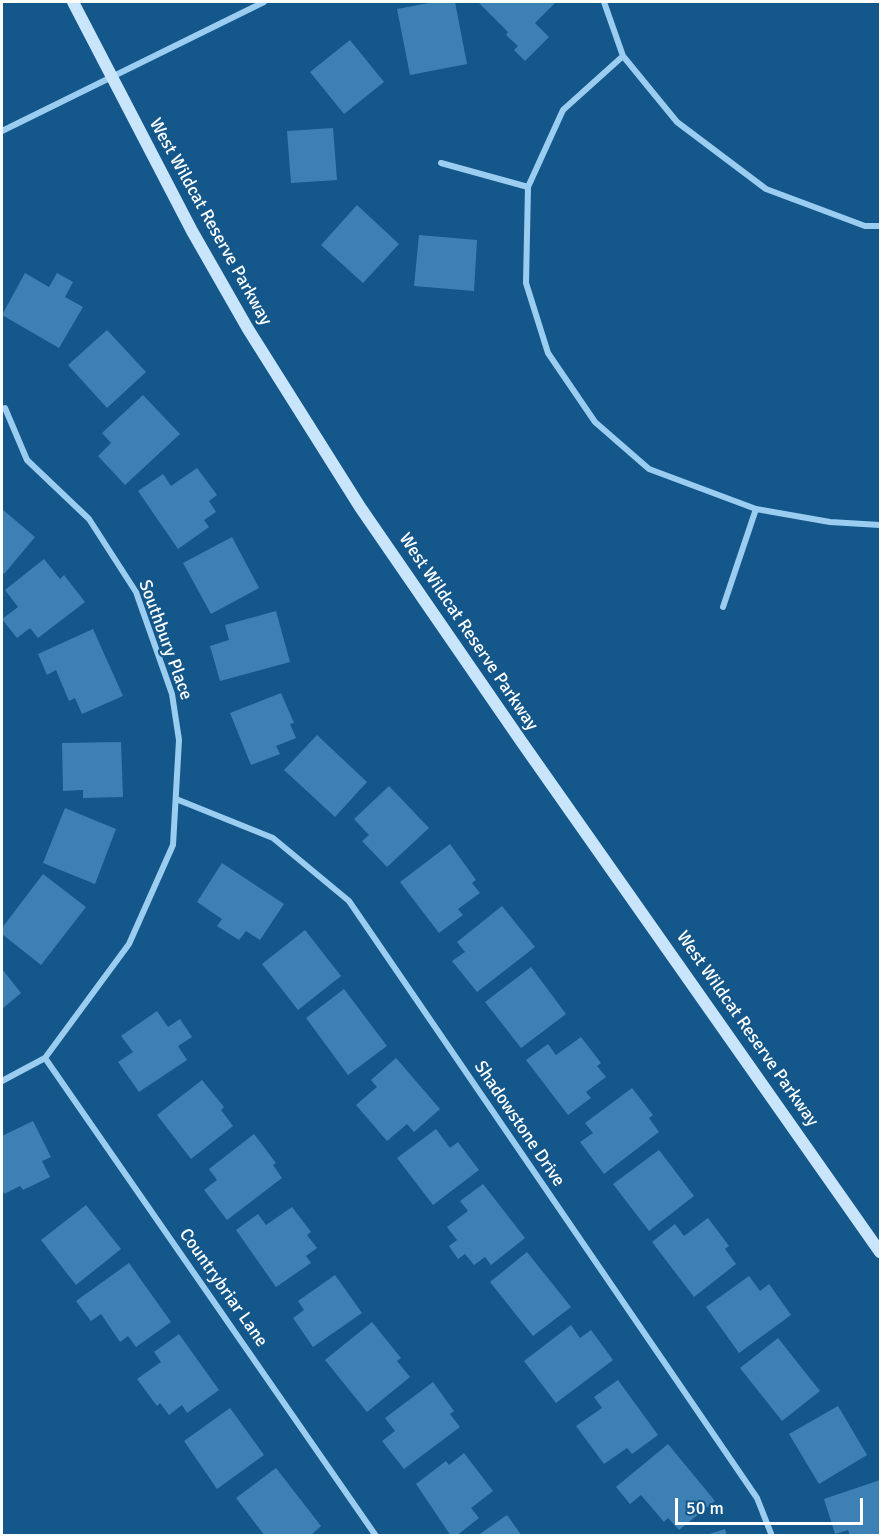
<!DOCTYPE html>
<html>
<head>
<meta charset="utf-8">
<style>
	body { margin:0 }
	#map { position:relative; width:882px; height:1537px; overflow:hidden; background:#14578b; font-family:Signika,sans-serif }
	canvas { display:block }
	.frame { position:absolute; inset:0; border:3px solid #fff; pointer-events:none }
	.scale { position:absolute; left:675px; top:1498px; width:188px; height:27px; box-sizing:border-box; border:3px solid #fff; border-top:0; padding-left:8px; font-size:18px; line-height:21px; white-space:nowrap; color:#fff; -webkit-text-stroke:4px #14578b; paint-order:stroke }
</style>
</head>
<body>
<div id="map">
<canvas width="882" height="1537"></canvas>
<div class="frame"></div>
<div class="scale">50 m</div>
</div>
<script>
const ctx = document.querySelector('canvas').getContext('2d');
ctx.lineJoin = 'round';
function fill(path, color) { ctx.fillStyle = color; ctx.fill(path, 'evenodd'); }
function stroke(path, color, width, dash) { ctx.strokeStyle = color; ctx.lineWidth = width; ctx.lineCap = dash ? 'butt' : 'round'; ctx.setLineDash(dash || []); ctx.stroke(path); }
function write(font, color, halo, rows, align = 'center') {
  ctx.font = font + ' Signika,sans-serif'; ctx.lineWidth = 4.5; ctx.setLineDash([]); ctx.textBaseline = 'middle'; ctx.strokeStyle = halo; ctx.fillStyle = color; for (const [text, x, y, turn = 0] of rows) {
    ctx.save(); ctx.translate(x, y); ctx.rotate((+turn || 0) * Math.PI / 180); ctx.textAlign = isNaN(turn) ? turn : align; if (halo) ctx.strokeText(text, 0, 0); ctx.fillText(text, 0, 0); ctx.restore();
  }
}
fill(new Path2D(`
	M434 2H455L467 64 410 75 397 9Z
	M478 2H556L535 23 549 37 525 61 514 50 518 46 506 35 508 32Z
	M350 40 384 82 344 114 310 72Z
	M333 128 337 180 291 183 287 131Z
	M357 205 399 244 363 283 321 245Z
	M419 235 477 240 474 291 414 286Z
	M25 273 49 287 57 273 73 282 65 297 83 307 59 348 2 315Z
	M107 330 146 372 107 408 68 365Z
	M143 395 180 434 125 485 98 456 111 443 102 433Z
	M197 468 217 495 209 501 216 512 204 520 209 527 178 549 138 491 163 474 171 486Z
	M2 509 35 537 4 574 2 572Z
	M232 537 259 588 211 614 183 563Z
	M44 559 60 579 64 575 85 602 38 638 30 628 17 638 2 619 18 607 5 590Z
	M276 611 290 662 220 681 210 646 229 640 225 625Z
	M93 629 123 696 82 714 75 698 69 701 56 670 47 675 38 654Z
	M281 693 294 723 290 724 296 738 276 746 280 754 251 765 230 713Z
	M317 735 367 782 335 817 284 770Z
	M121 742 123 797 83 798V790L63 791 62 743Z
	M389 786 429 828 387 867 362 841 369 835 354 819Z
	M65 808 116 829 95 884 43 863Z
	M450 844 476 880 472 883 480 893 458 909 463 915 439 933 400 882Z
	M222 863 284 904 260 940 246 931 239 940 217 926 222 919 197 902Z
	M43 874 86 907 41 965 2 934V928Z
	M502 906 535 947 477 992 452 961 465 952 457 942Z
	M305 930 341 976 298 1010 262 964Z
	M531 967 566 1014 521 1048 485 1002Z
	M2 969 21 993 2 1009Z
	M344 989 387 1046 348 1075 306 1018Z
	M157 1011 168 1027 180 1019 192 1037 178 1046 187 1060 139 1092 118 1062 133 1052 121 1036Z
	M581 1037 601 1063 597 1066 606 1077 586 1092 591 1098 568 1115 526 1060 548 1044 556 1055Z
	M396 1058 440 1109 414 1132 407 1124 387 1141 356 1105 377 1087 371 1080Z
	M202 1080 224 1107 221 1110 233 1126 191 1159 157 1115Z
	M632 1088 653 1115 649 1118 659 1132 604 1174 580 1142 593 1133 585 1123Z
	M33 1121 51 1157 42 1161 50 1177 23 1190 20 1186 4 1194 2 1188V1136Z
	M436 1129 450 1148 458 1142 479 1170 433 1205 397 1158Z
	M254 1134 276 1163 273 1165 282 1178 227 1220 204 1190 217 1180 209 1169Z
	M659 1150 694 1196 649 1231 613 1184Z
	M483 1184 525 1238 491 1265 485 1257 474 1265 465 1254 458 1259 449 1246 457 1240 447 1227 468 1211 460 1201Z
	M86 1205 121 1249 76 1285 41 1240Z
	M292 1207 311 1232 307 1235 317 1248 306 1256 311 1263 276 1287 236 1230 258 1214 266 1225Z
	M708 1218 729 1246 725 1249 736 1264 694 1297 652 1242 675 1224 684 1236Z
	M527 1252 571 1307 533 1336 490 1282Z
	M129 1263 171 1322 136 1347 128 1336 120 1342 101 1314 91 1321 76 1301Z
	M335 1275 362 1313 313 1347 293 1318 304 1310 298 1301Z
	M749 1276 760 1291 769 1284 791 1315 739 1353 706 1307Z
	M372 1322 401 1358 397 1361 410 1377 367 1412 325 1360Z
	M571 1325 580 1338 591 1330 613 1360 556 1403 524 1361Z
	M179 1334 219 1390 187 1413 182 1405 169 1415 160 1403 157 1406 137 1379 161 1362 154 1352Z
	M778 1338 820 1391 782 1421 740 1368Z
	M618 1380 658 1435 632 1454 627 1448 604 1464 576 1426 602 1408 594 1397Z
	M433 1382 454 1411 450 1414 460 1427 404 1469 382 1441 395 1431 385 1418Z
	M838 1406 867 1455 819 1484 789 1434Z
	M230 1408 264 1455 217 1489 184 1441Z
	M668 1444 715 1501 679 1530 668 1518 664 1522 641 1495 630 1504 616 1487Z
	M464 1453 493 1491 471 1508 479 1518 456 1536H451L416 1484 446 1461 449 1465Z
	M276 1468 321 1526 310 1536H265L236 1498Z
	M880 1480V1535L850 1536 848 1530 835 1534 824 1499Z
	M507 1515 522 1536H477Z
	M725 1529 727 1536H706V1535Z`), '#3d81b4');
stroke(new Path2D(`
	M604 2 623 56 677 122 766 189 865 226H880
	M623 56 563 110 528 187 526 283 548 353 595 422 649 469 756 509 830 522 880 525
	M2 131 264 2
	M441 163 528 187
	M2 409 5 408 27 460 89 519 136 592 172 694 179 740 173 845 129 944 45 1058 2 1081
	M723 607 756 509
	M176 799 273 838 349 901 757 1498 772 1536
	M45 1058 376 1536`), '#9bcdf0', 6);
stroke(new Path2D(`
	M73 2 192 231 248 329 360 507 521 741 880 1252`), '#c9e5fb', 12);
write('18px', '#fff', '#14578b', [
	["West Wildcat Reserve Parkway",210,222,61],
	["West Wildcat Reserve Parkway",468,632,56],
	["Southbury Place",165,640,70],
	["West Wildcat Reserve Parkway",747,1029,55],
	["Shadowstone Drive",519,1124,56],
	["Countrybriar Lane",223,1288,55]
]);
</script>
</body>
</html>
